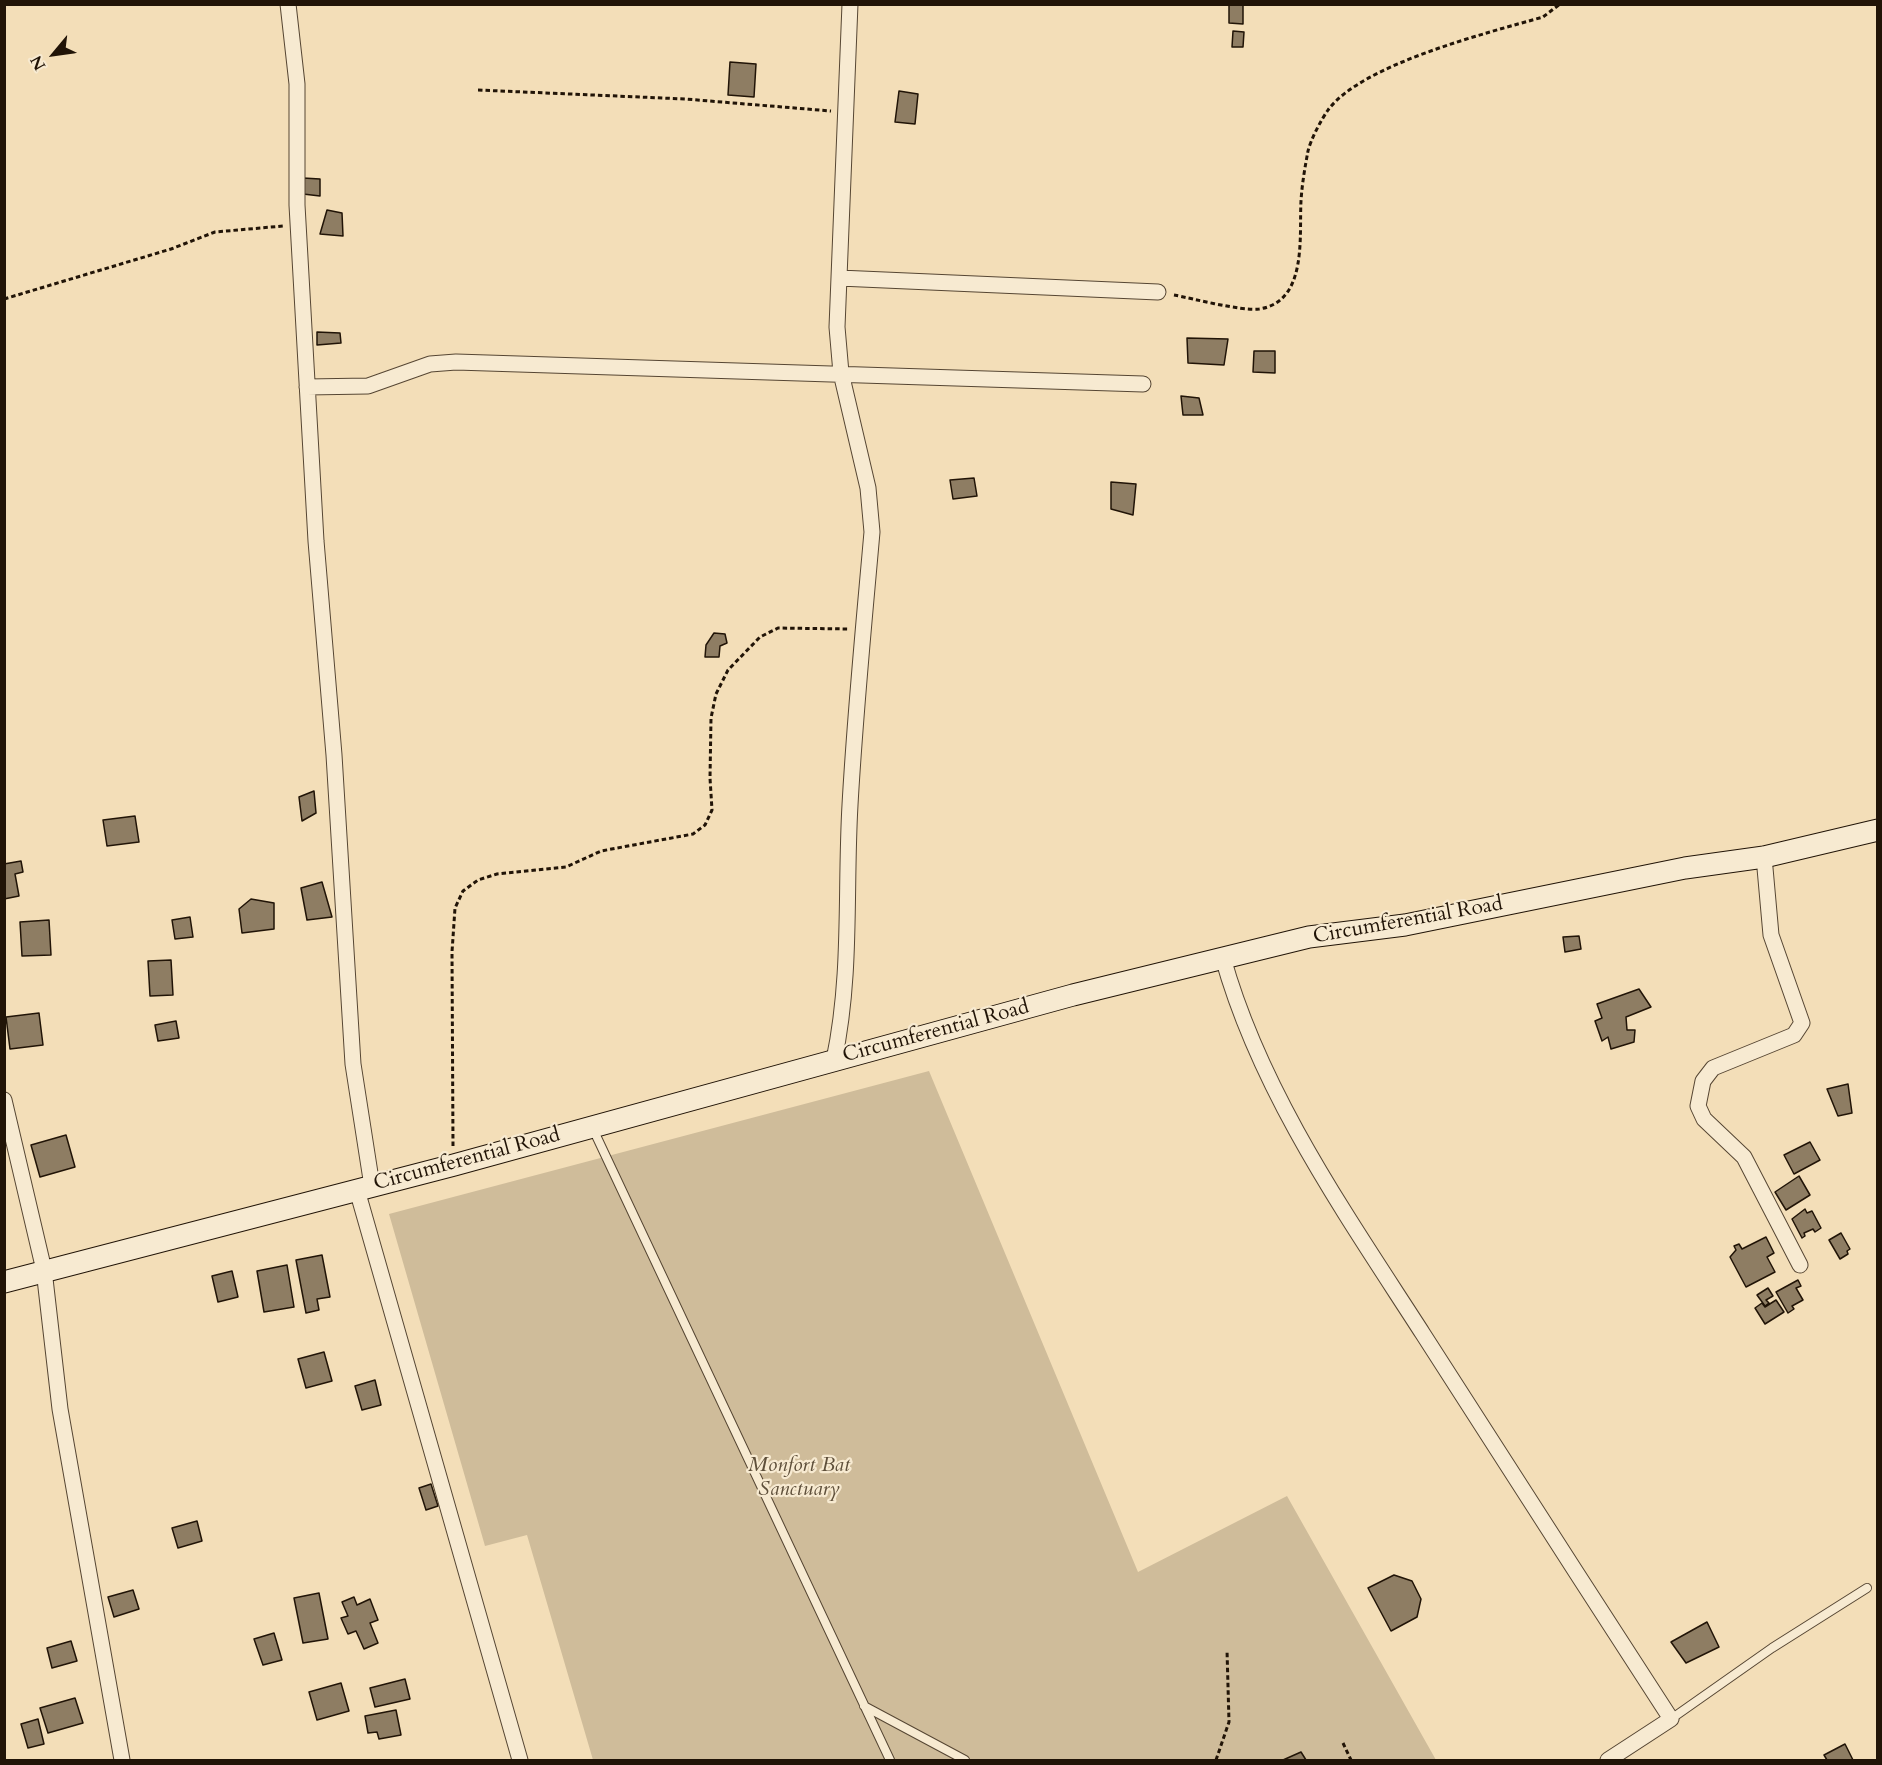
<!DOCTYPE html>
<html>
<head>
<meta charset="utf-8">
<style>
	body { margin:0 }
	#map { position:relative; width:1882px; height:1765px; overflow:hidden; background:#f3deb8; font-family:Cardo,serif }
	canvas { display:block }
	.frame { position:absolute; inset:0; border:6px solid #211407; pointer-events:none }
	.north { position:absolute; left:24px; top:24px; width:60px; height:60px; -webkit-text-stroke:4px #f7ead1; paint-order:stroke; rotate:241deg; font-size:16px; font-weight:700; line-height:24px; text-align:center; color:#211407 }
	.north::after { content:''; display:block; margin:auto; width:21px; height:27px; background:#211407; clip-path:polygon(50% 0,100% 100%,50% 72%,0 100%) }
</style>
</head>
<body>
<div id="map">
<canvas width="1882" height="1765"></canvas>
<div class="frame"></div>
<div class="north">N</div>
</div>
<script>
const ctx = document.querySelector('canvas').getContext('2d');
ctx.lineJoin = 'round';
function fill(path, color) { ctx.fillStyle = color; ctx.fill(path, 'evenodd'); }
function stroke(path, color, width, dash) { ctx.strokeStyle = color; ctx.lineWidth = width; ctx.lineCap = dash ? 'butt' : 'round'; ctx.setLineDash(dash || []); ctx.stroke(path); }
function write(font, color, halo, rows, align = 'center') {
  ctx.font = font + ' Cardo,serif'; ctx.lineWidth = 4.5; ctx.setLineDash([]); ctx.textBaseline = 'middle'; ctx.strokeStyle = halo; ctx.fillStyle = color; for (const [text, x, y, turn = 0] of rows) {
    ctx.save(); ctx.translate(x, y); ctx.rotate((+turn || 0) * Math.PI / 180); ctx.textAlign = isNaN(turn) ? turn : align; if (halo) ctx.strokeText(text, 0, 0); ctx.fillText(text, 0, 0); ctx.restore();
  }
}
fill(new Path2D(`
	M929 1071 1138 1572 1287 1496 1436 1760H593L527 1535 485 1546 389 1214Z`), '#cfbc9a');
const building = new Path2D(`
	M1229 4H1243V24L1229 23Z
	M1233 31 1244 32 1243 47H1232Z
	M730 62 756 64 754 97 728 95Z
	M899 91 918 94 915 124 895 122Z
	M303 178 320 179V196L303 194Z
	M327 210 342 213 343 236 320 234Z
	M317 332 340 333 341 343 317 345Z
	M1187 338 1228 339 1224 365 1188 363Z
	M1254 351H1275V373L1253 372Z
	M1181 396 1199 398 1203 415H1183Z
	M974 478 977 496 953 499 950 480Z
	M1111 482 1136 484 1133 515 1111 509Z
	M714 633 725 634 727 643 720 646 719 657H705L706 645Z
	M314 791 316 813 302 821 299 797Z
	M135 816 139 842 107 846 103 820Z
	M21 861 23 872 15 874 19 896 4 899V864Z
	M322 882 332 917 307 920 301 888Z
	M251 899 274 903V929L242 933 239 909Z
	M190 917 193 937 175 939 172 920Z
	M49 920 51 955 22 956 20 922Z
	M1579 936 1581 949 1565 952 1563 937Z
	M171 960 173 995 150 996 148 961Z
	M1639 989 1651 1007 1626 1017 1627 1030H1635L1634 1042 1611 1049 1608 1037 1602 1041 1595 1021 1602 1018 1597 1004Z
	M39 1013 43 1045 10 1049 6 1017Z
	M176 1021 179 1038 158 1041 155 1025Z
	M1848 1084 1852 1113 1838 1116 1827 1089Z
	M66 1135 75 1167 40 1177 31 1145Z
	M1810 1142 1820 1160 1794 1174 1784 1155Z
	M1799 1176 1810 1195 1786 1210 1775 1192Z
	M1805 1209 1807 1213 1812 1211 1821 1228 1815 1232 1813 1229 1804 1233 1805 1236 1802 1238 1792 1219Z
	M1841 1233 1850 1249 1847 1251 1848 1254 1840 1259 1829 1240Z
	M1766 1237 1774 1253 1767 1257 1775 1272 1746 1287 1730 1257 1736 1250 1734 1246 1739 1244 1742 1249Z
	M322 1255 330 1297 317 1299 319 1310 306 1313 296 1260Z
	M287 1265 294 1307 264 1312 257 1271Z
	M232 1271 238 1297 218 1302 212 1276Z
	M1798 1280 1801 1286 1796 1288 1803 1300 1792 1306 1794 1309 1788 1313 1776 1292Z
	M1768 1288 1773 1296 1766 1300 1769 1303 1765 1306 1757 1295Z
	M1776 1300 1784 1312 1765 1324 1755 1308 1762 1303 1765 1307Z
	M324 1352 332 1381 306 1388 298 1359Z
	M375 1380 381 1405 362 1410 355 1386Z
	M431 1484 438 1506 426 1510 419 1488Z
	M197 1521 202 1541 178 1548 172 1528Z
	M1394 1575 1412 1581 1421 1599 1417 1617 1391 1631 1368 1588Z
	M133 1590 139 1609 114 1617 108 1597Z
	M319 1593 328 1639 303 1643 294 1598Z
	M354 1597 357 1605 370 1599 378 1620 370 1623 378 1643 364 1649 356 1631 348 1634 341 1618 348 1616 342 1602Z
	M1707 1622 1719 1647 1686 1663 1671 1642Z
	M274 1633 282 1660 263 1665 254 1639Z
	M71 1641 77 1661 52 1668 47 1648Z
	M405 1679 410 1699 375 1707 370 1688Z
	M341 1683 349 1711 317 1720 309 1692Z
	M75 1698 83 1723 48 1733 40 1708Z
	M396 1710 401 1735 379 1739 377 1732 368 1733 365 1716Z
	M38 1719 44 1744 28 1748 21 1724Z
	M1845 1744 1853 1760H1827L1824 1755Z
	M1301 1752 1306 1760H1283Z`);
fill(building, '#8e7d63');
stroke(building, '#211407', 1.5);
const service = new Path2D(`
	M593 1129 890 1760
	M864 1706 965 1760
	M1671 1719 1772 1648 1867 1588`);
const minor = new Path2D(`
	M288 4 297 84V205L316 541 334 755 353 1064 372 1186
	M839 278 1158 292
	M307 387 368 386 430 364 456 362 1143 384
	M1764 857 1771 935 1802 1023 1794 1035 1713 1068 1703 1081 1698 1106 1704 1119 1744 1157 1800 1265
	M1223 958C1261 1094 1347 1216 1423 1334 1505 1462 1588 1591 1671 1719L1608 1760
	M834 1060C852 975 845 891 850 805 855 714 864 623 872 532L868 488 841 373 837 327 850 4
	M4 1100 44 1270 60 1409 122 1760
	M357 1190 520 1760`);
const secondary = new Path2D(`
	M4 1282 454 1165 1073 995 1309 937 1405 925 1685 868 1764 857 1878 830`);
stroke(service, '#564633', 10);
stroke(minor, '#564633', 17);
stroke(secondary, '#211407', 23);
stroke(new Path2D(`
	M478 90 685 99 831 111
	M1174 295C1195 299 1240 311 1259 309 1308 302 1299 236 1301 201 1302 184 1305 167 1308 151 1311 139 1321 120 1328 110 1362 64 1487 33 1543 17L1560 4
	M4 299 171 249 215 232 283 226
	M453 1146 452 952 455 908 463 891 478 880 497 874 566 867 601 851 693 834 705 825 712 810 710 778 711 718 716 694 728 670 760 637 778 628 849 629
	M1343 1743 1351 1760
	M1216 1760 1229 1722 1227 1650`), '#211407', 3, [4.5, 3]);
stroke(service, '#f7ead1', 8);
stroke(minor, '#f7ead1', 15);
stroke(secondary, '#f7ead1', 21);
write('21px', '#211407', '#f7ead1', [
	["Circumferential Road",1408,921,-10],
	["Circumferential Road",936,1032,-15],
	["Circumferential Road",467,1160,-15]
]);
write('italic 21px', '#5e4f3a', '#f7ead1', [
	["Monfort Bat",799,1466],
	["Sanctuary",799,1490]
]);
</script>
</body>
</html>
